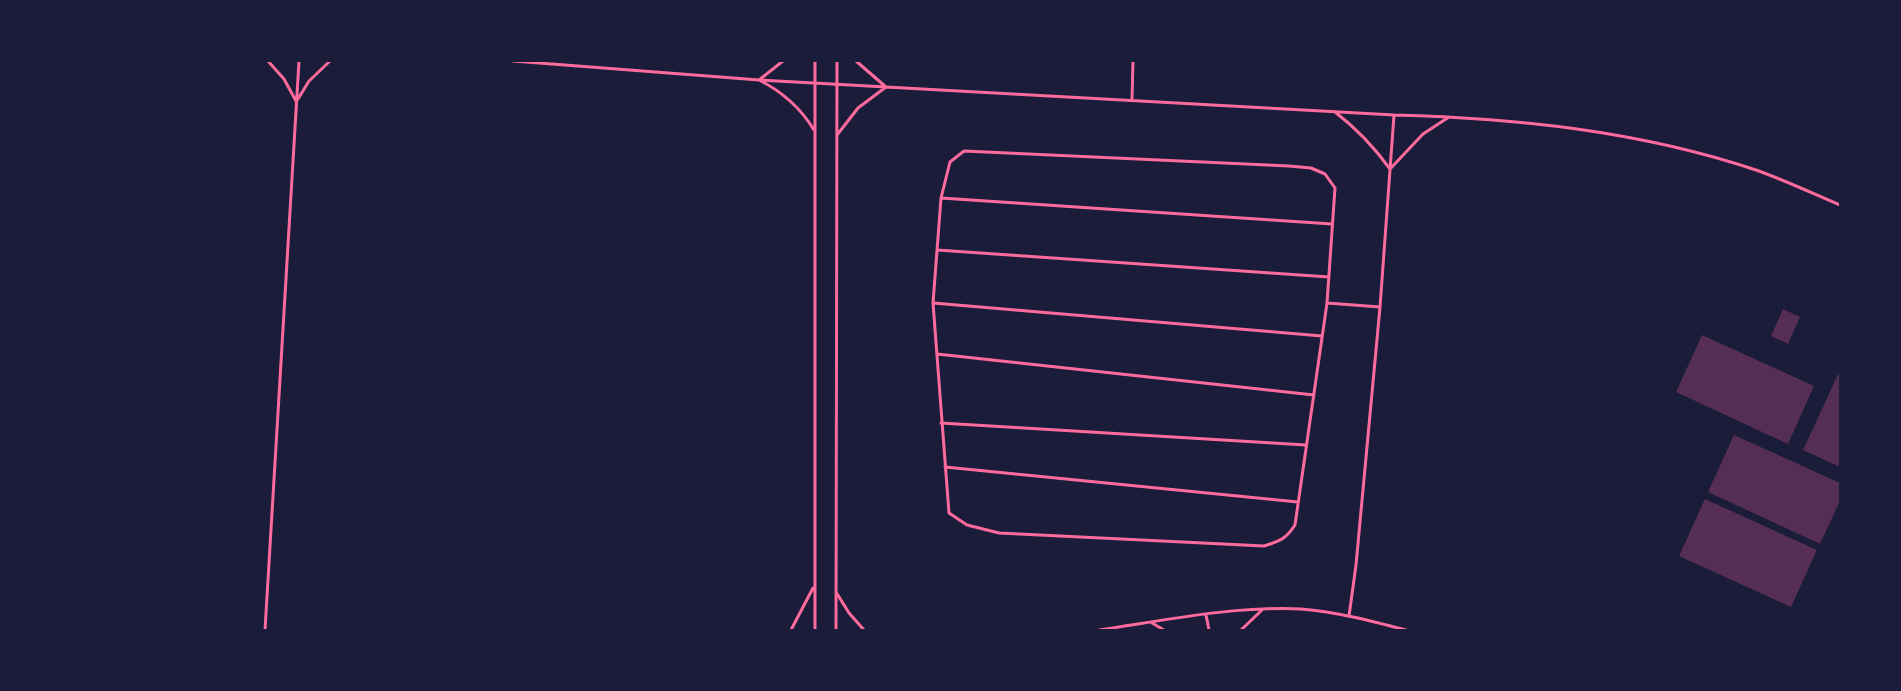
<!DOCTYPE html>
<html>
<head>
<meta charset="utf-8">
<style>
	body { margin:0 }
	#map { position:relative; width:1901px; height:691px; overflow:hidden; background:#1b1b3a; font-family:"Archivo Narrow",sans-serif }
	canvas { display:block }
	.frame { position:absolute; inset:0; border:62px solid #1b1b3a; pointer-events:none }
</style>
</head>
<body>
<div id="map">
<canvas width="1901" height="691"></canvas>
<div class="frame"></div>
</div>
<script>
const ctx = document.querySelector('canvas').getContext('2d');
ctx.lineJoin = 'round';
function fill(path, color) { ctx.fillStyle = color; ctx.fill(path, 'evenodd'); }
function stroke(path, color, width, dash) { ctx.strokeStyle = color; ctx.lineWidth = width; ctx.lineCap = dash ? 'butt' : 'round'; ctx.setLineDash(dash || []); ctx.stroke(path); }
fill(new Path2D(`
	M1783 309 1800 317 1788 344 1771 336Z
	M1702 335 1814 386 1788 444 1676 392Z
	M1840 370V467L1803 450Z
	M1734 435 1840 483V501L1820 544 1708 492Z
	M1705 499 1817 550 1791 607 1679 556Z`), '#542f53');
stroke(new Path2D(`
	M268 61 284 79 296 101
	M513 61 759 80 1394 115C1516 118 1639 131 1756 170 1784 180 1812 193 1840 205
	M783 61 759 80C783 92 800 107 814 130
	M815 61V630
	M298 99 309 81 330 61
	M1132 99 1133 61
	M1335 112C1356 128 1374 147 1390 169L1423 134 1449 117
	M837 135 858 108 886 87 856 61
	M964 151 1289 166 1311 168 1325 174 1335 188 1327 303 1295 525C1286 539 1280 541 1264 546L999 533 967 525 949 513 933 303 941 198 950 162Z
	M941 198 1332 224
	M937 250 1329 277
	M933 303 1322 336
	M1327 303 1380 307
	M937 354 1314 395
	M941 423 1306 445
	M945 467 1298 502
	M836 592 849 613 864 630
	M1206 615 1209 630
	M1349 616 1356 565 1380 307 1394 115
	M1152 623 1164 630
	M265 630 299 61
	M791 630 813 588
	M836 630 837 61
	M1099 630C1166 620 1234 606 1301 609 1337 612 1372 621 1406 630
	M1241 630 1262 610`), '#ff6b9d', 3);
</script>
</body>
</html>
